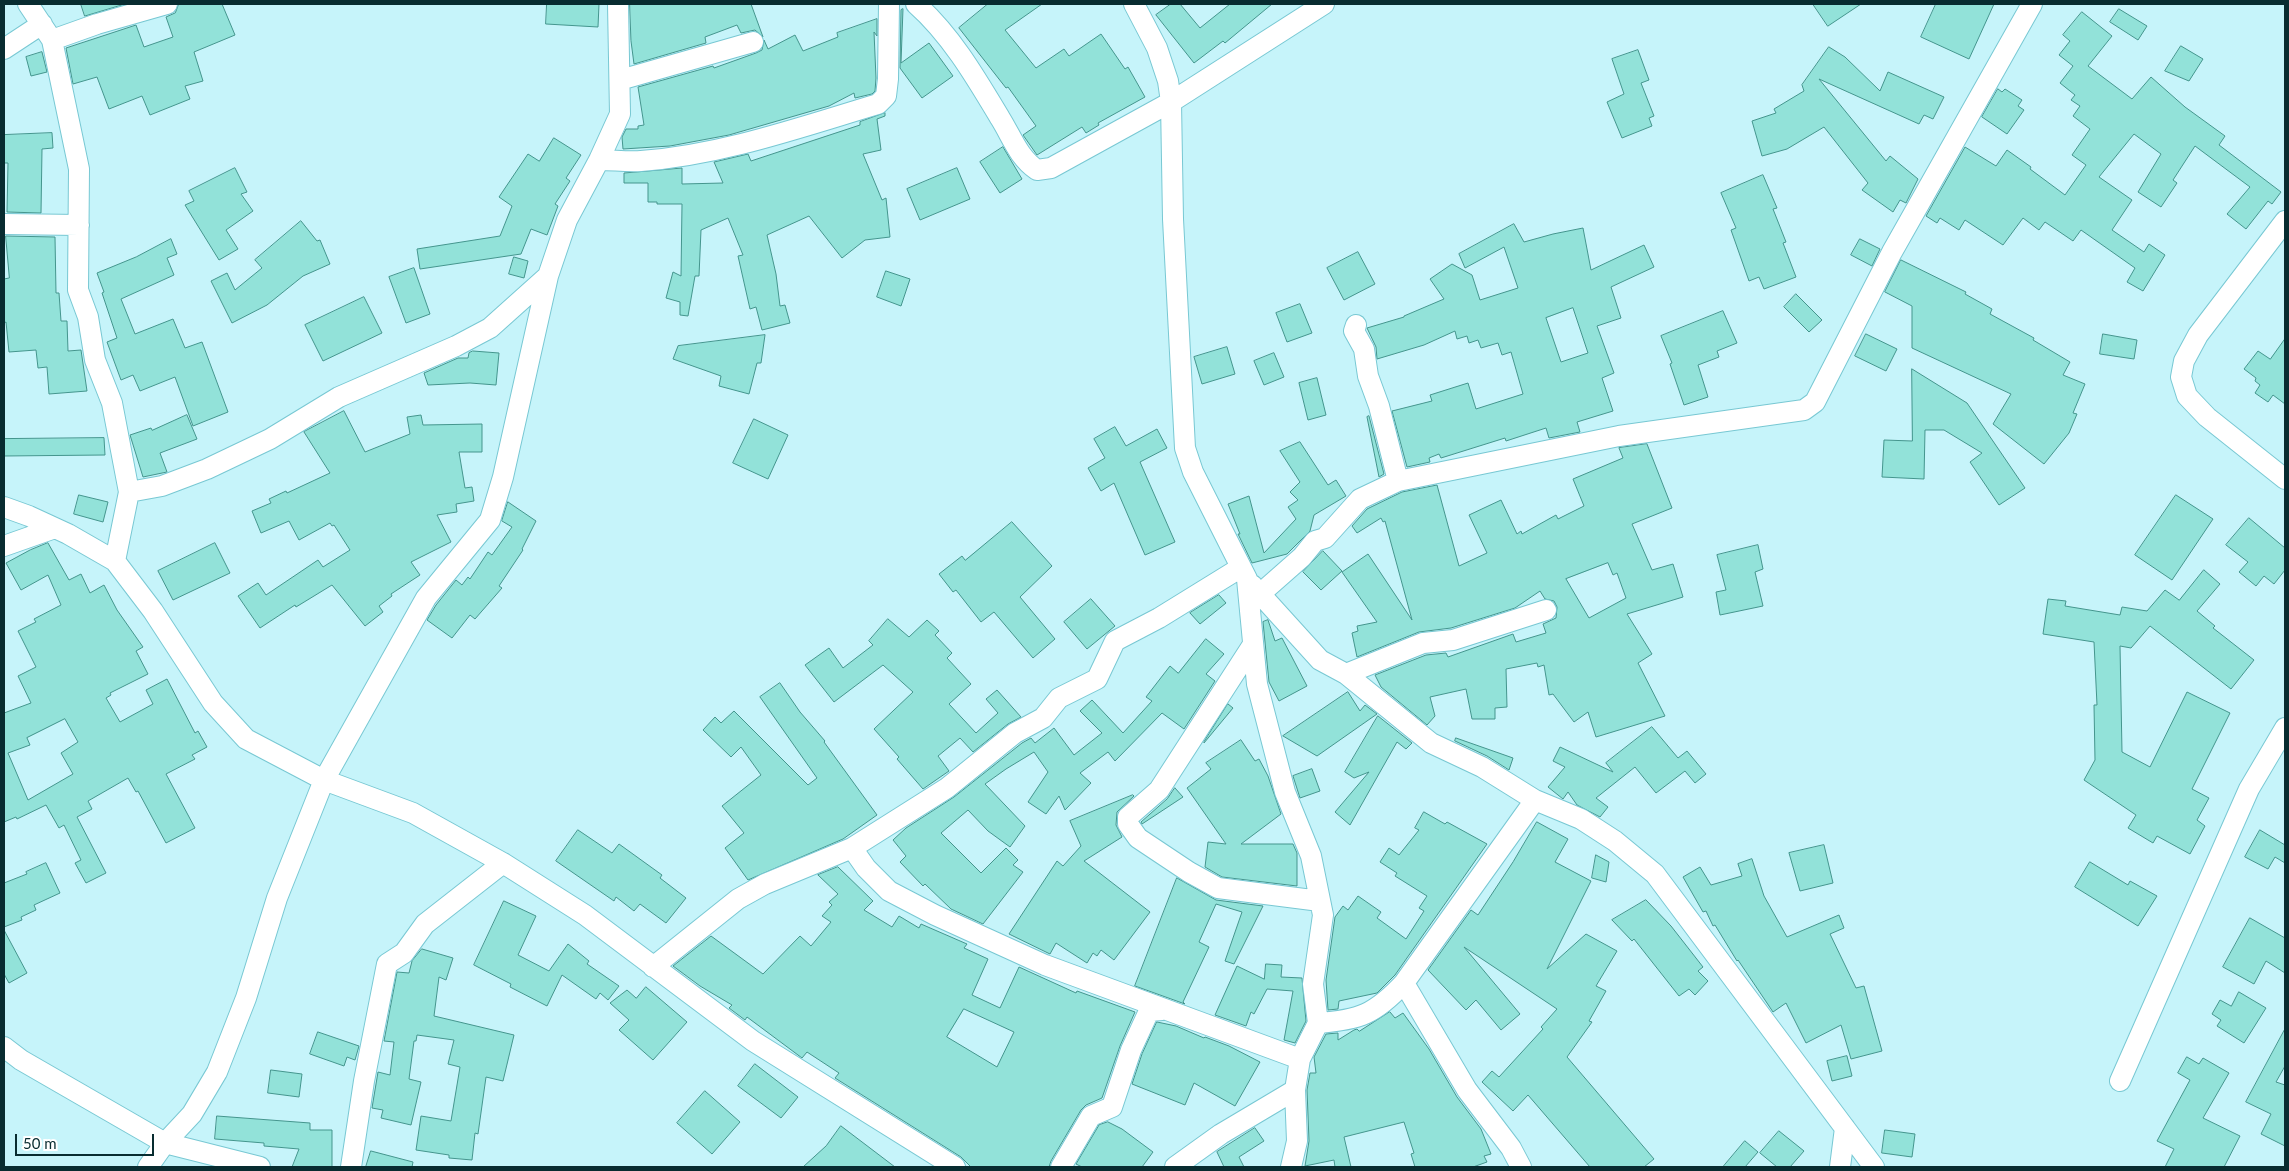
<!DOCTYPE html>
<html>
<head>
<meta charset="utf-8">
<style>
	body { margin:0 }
	#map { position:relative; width:2289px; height:1171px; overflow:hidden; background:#c6f4fa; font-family:Lato,sans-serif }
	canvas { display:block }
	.frame { position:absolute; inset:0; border:5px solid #082c30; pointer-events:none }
	.scale { position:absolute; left:15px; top:1134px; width:139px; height:22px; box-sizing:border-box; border:2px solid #082c30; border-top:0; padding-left:6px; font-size:15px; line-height:18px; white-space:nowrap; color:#082c30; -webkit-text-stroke:4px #fff; paint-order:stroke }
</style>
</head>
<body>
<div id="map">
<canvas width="2289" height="1171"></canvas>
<div class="frame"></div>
<div class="scale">50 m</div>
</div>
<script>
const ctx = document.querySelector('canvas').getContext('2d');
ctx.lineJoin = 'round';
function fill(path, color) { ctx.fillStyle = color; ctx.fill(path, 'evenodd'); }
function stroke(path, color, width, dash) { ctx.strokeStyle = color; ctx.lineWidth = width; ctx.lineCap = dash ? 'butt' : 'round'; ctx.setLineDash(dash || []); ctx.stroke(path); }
const building = new Path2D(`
	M81 4H125L85 16Z
	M179 4H222L235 35 194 52 203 81 185 86 190 99 150 115 142 96 109 109 97 77 73 84 66 48 136 25 144 47 173 37 166 17 175 13Z
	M547 4H599L598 27 546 24Z
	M630 4H751L763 37 755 30 741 33 737 25 705 37 706 43 634 64 631 41Z
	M988 4H1042L1005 30 1036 68 1064 49 1069 56 1101 34 1125 69 1128 67 1145 97 1098 123 1099 125 1086 133 1082 127 1037 155 1023 135 1036 126 1008 87 1006 88 959 28Z
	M1171 4H1180L1200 28 1230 4H1272L1225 43 1223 41 1194 63 1156 15Z
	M1813 4H1861L1828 26Z
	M1936 4H1994L1969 59 1921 37Z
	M903 9 901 63 929 43 953 76 922 98 900 68 901 10Z
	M2119 9 2147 26 2138 40 2110 22Z
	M2082 12 2112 36 2088 66 2132 99 2151 77 2185 107 2225 136 2219 145 2281 192 2272 204 2268 201 2246 229 2227 214 2250 187 2195 146 2173 180 2177 183 2161 207 2138 192 2161 154 2134 134 2099 177 2132 200 2112 230 2144 252 2149 244 2165 255 2143 291 2127 282 2135 268 2081 230 2073 241 2045 222 2039 230 2023 218 2003 245 1965 220 1959 230 1940 218 1937 223 1926 216 1965 147 1996 166 2007 150 2031 167 2030 169 2065 195 2086 165 2072 155 2090 129 2073 116 2080 106 2071 100 2075 95 2060 83 2073 66 2059 55 2070 41 2063 35Z
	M877 19V36L874 32 876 78 875 91 872 94 855 98 854 93 829 106 729 135 670 146 623 149 622 137 626 129H638V126L644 125 638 87 713 66 714 68 756 53 762 50 764 40 768 49 795 35 803 51 838 37 837 33Z
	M2181 46 2203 59 2189 81 2165 71Z
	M1829 47 1845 57 1880 91 1888 72 1944 97 1933 119 1924 115 1919 124 1819 79 1886 161 1890 156 1918 179 1906 203 1900 200 1893 212 1862 190 1868 183 1824 127 1787 149 1762 156 1752 121 1776 113 1774 109 1804 91 1802 85Z
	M1638 50 1649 80 1641 83 1654 116 1649 118 1652 126 1622 138 1607 102 1624 94 1612 59Z
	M42 52 47 72 31 76 26 57Z
	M1998 89 2002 92 2005 89 2022 100 2018 106 2024 110 2007 134 1982 117Z
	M885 113V116L877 119 881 150 863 154 882 200 886 198 890 237 865 240 842 258 809 216 767 235 776 274 780 306 785 305 790 323 762 330 756 307 750 309 738 256 743 255 728 218 701 230 699 276H695L688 316 680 315V302L666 298 673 272 681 276 682 204H657V202H648V183H624V173L682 168V184L723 183 714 162 748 154 751 161 860 125V122Z
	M52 133 53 148 42 149 41 213 7 212 8 163H4V135Z
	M554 138 581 155 566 178 570 181 555 204 558 206 547 235 531 229 521 254 420 269 417 249 500 236 512 206 499 197 528 154 539 161Z
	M1003 147 1022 179 1000 193 980 162Z
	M235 168 247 192 241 194 253 211 226 230 238 249 219 260 185 205 194 201 189 191Z
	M957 168 970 199 920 220 907 189Z
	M1763 175 1777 208 1773 209 1786 242 1783 243 1796 277 1764 289 1759 277 1749 281 1731 230 1736 228 1721 193Z
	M301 221 317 241 320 240 330 264 303 276 267 305 232 323 211 281 227 273 235 290 262 268 255 260Z
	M1514 224 1524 242 1553 234 1583 228 1591 270 1644 245 1654 267 1611 287 1621 318 1597 326 1614 373 1602 378 1613 411 1577 422 1580 432 1549 438 1546 428 1506 441 1505 438 1441 458 1439 454 1429 458 1430 462 1407 467 1392 411 1432 401 1430 395 1468 383 1476 409 1523 394 1511 352 1502 355 1498 343 1481 348 1478 340 1469 343 1467 336 1457 339 1455 331 1424 345 1377 359 1376 347 1367 328 1404 317V316L1444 299 1430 279 1452 264 1472 275 1480 300 1518 288 1504 247 1465 268 1459 254ZM1573 308 1588 353 1561 362 1546 318Z
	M6 236 55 237 56 293H59L61 321H67L68 351 81 350 87 391 49 394 47 367 38 368 36 350 9 352 6 322 4 323V279L9 278Z
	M171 239 177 254 167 258 174 275 121 299 135 334 173 319 185 348 202 342 228 412 193 426 175 377 140 391 133 375 121 380 107 342 117 338 102 293 104 292 97 273 136 257Z
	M1860 239 1880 249 1872 266 1851 255Z
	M1358 252 1375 284 1344 300 1327 268Z
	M514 257 528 261 524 278 509 274Z
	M1901 260 1966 292 1965 294 1992 309 1990 314 2034 338 2033 340 2070 362 2063 375 2085 384 2073 413 2077 414 2069 433 2044 464 1993 424 2011 394 1912 348V306L1885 292Z
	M414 268 430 314 406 323 389 277Z
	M886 271 910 279 901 306 877 297Z
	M1796 294 1822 320 1809 332 1784 307Z
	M364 297 382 333 323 361 305 325Z
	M1300 304 1312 333 1287 342 1276 313Z
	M1723 311 1737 343 1717 351 1719 357 1698 365 1708 397 1684 405 1670 364 1672 363 1661 336Z
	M1866 334 1897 349 1886 371 1855 356Z
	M2103 334 2137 340 2134 359 2100 354Z
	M765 335 761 363H757L749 394 719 386 721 376 673 359 678 346Z
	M2285 339V404L2273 395 2268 402 2255 393 2260 385 2255 381 2256 378 2244 369 2258 351 2270 359Z
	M1227 347 1235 374 1202 384 1194 357Z
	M473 351 499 353 496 385 470 383 428 385 424 373 458 358H468L469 353Z
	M1274 353 1284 377 1264 385 1254 361Z
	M1912 369 1967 403 2025 488 1999 505 1970 462 1982 453 1944 430H1925L1924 479 1882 477 1884 440 1912 441Z
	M1317 378 1326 415 1308 420 1299 383Z
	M344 411 365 452 410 434 407 417 421 415 423 425 482 424V452H459L465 488 472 487 474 501 456 504 457 512 437 515 451 542 411 562 420 575 391 594 392 596 379 606 383 612 365 626 332 585 296 607 295 605 260 628 238 596 258 583 266 595 318 560 323 567 350 550 334 525 332 526 330 523 299 540 289 521 261 533 252 511 271 503 269 499 286 491 287 493 330 473 304 432Z
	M187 415 197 439 160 453 167 472 143 477 130 435 151 428 152 430Z
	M1369 416 1384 474 1379 477 1367 417Z
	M754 419 788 435 768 479 733 463Z
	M1115 427 1126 446 1157 429 1167 448 1140 462 1175 542 1145 555 1114 483 1101 491 1088 468 1105 458 1094 439Z
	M104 438 105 455 4 456V439Z
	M1300 442 1328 485 1336 480 1346 496 1314 515 1310 531 1287 554 1252 563 1238 534H1240L1228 504 1249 496 1264 553 1296 519 1288 507 1298 500 1290 492 1300 482 1280 451Z
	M1647 444 1672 508 1632 524 1652 570 1673 564 1683 597 1627 614 1652 654 1638 663 1665 716 1596 737 1588 712 1574 722 1553 694 1549 695 1544 665 1538 667 1537 663 1506 669 1507 707 1495 708V719H1472L1466 689 1430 697 1435 716 1427 725 1381 687 1375 675 1426 655 1446 653 1448 657 1513 634 1516 642 1546 633 1543 624 1556 618 1557 607 1554 601 1545 599 1540 591 1515 608 1451 628 1419 632 1357 657 1352 633 1358 631 1357 626 1377 622 1342 572 1368 554 1412 620 1385 521 1383 522 1381 518 1357 533 1352 526 1367 509 1402 492 1437 485 1459 566 1487 553 1469 515 1501 500 1517 534 1521 531 1522 534 1556 515 1558 519 1584 506 1573 479 1623 458 1619 448ZM1608 563 1613 575 1617 573 1626 598 1589 618 1566 579Z
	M79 495 108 502 103 522 74 514Z
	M2176 495 2213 519 2172 580 2135 555Z
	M508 502 536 521 522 549 523 550 499 586 502 588 475 619 470 615 452 638 427 620 436 605 456 580 462 585 468 577 470 579 488 552 492 555 512 527 502 521Z
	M2249 518 2285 548V570L2274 584 2264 576 2256 586 2239 572 2248 562 2226 545Z
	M1012 522 1052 566 1020 597 1055 639 1033 658 994 612 981 622 956 590 953 592 939 574 962 556 965 560Z
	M48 543 69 580 81 574 90 593 104 585 117 610 143 647 136 651 148 674 110 693 111 695 106 698 120 722 153 704 146 690 167 679 195 733 198 731 207 747 192 755 195 759 166 774 195 828 166 843 138 791 136 792 128 778 88 801 92 809 77 817 106 873 86 883 75 863 81 860 64 825 59 828 46 805 17 819 16 817 4 822V713L31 703 18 676 36 667 18 631 36 622 34 619 61 605 48 575 21 590 6 563 30 550ZM65 719 78 742 61 753 73 774 28 800 8 753 30 745 27 738Z
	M215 543 230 573 173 600 158 571Z
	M1758 545 1763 569 1755 572 1763 606 1720 615 1716 592 1726 590 1717 555Z
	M1323 551 1342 571 1321 590 1303 572Z
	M2204 570 2220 584 2197 611 2215 626 2213 628 2254 660 2231 689 2150 626 2131 648 2120 646 2122 752 2150 767 2187 692 2230 713 2192 789 2209 798 2197 820 2205 826 2190 854 2157 836 2153 843 2128 828 2136 815 2084 780 2095 760 2094 705H2097L2094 642 2043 634 2048 599 2066 601 2065 606 2120 615 2122 607 2147 611 2165 590 2179 600Z
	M1219 595 1226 603 1200 624 1190 613Z
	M1091 599 1115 626 1087 649 1064 622Z
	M888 619 909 637 927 620 939 631 935 635 952 653 947 658 971 684 949 704 976 733 998 713 986 699 997 690 1021 717 1008 724 973 752 960 738 938 756 949 771 923 789 897 759 899 757 874 729 913 692 883 665 834 702 805 665 829 648 843 668 873 645 869 641Z
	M1268 620 1275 641 1282 638 1307 686 1279 701 1269 682 1263 622Z
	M1206 639 1224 654 1206 674 1215 681 1184 729 1162 713 1115 761 1108 752 1080 773 1091 783 1065 810 1059 796 1046 814 1028 802 1048 772 1034 752 1006 769 985 784 1025 826 1010 847 988 831 968 810 941 833 981 873 1006 848 1018 860 1013 865 1023 872 983 924 951 909 925 884 923 886 900 862 906 856 893 840 906 828 954 797 1022 743 1031 738 1035 743 1054 728 1074 755 1102 733 1080 711 1092 700 1123 733 1152 701 1146 697 1170 666 1178 673Z
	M780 683 800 712 825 741 824 742 877 815 843 839 748 880 725 848 744 833 722 806 761 775 741 747 731 757 703 730 715 717 721 723 734 711 808 785 817 778 760 697Z
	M1348 692 1360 711 1365 705 1377 714 1317 756 1283 736Z
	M1228 704 1233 708 1204 743V742Z
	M1378 716 1412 743 1406 749 1397 742 1350 825 1335 812 1369 772 1354 778 1345 772Z
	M1652 727 1678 758 1687 751 1706 774 1695 783 1685 771 1656 793 1635 767 1596 798 1608 807 1600 817 1577 805 1568 792 1563 799 1548 787 1565 767 1553 761 1560 747 1613 772 1606 763Z
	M1456 738 1513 758 1509 770 1487 756 1455 741Z
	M1241 740 1255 761 1259 759 1268 776 1281 814 1241 844H1293L1297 853V886L1222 877 1205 867 1208 842 1226 844 1187 788 1211 769 1206 763Z
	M1312 769 1320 791 1300 798 1293 776Z
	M1175 788 1183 797 1142 824 1141 822 1167 799Z
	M1133 795 1134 796 1117 812 1116 825 1122 837 1084 861 1150 912 1114 960 1101 950 1097 956 1093 953 1087 963 1056 943 1050 954 1009 934 1057 861 1063 866 1081 846 1070 821Z
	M1424 812 1445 824 1447 822 1487 844 1395 975 1377 993 1339 1001 1338 1009 1328 1010 1326 980 1335 917 1343 906 1348 910 1358 896 1381 912 1377 918 1406 939 1424 911 1419 908 1427 896 1395 876 1397 873 1380 862 1389 848 1399 855 1419 830 1415 828Z
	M1537 822 1568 839 1555 862 1591 881 1547 969 1586 934 1617 951 1596 986 1606 991 1589 1021 1592 1022 1567 1057 1654 1159 1644 1167H1590L1528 1095 1513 1111 1482 1082 1492 1071 1499 1077 1543 1029 1541 1027 1557 1009 1464 947 1520 1014 1501 1030 1476 1000 1466 1010 1428 970 1471 910 1478 915 1513 862Z
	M578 830 612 853 619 844 662 875 660 878 686 898 666 923 640 904 634 911 616 897 614 901 556 861Z
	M2260 830 2285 845V863L2275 857 2268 869 2245 857Z
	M1824 845 1833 883 1800 891 1789 853Z
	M1596 855 1609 862 1606 882 1592 878Z
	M1752 859 1764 896 1787 937 1839 915 1844 928 1830 934 1856 988 1864 986 1882 1051 1851 1059 1841 1025 1806 1043 1786 1003 1773 1012 1769 1006 1738 960 1737 961 1715 925 1713 926 1706 911 1703 912 1683 877 1700 867 1711 885 1742 876 1738 864Z
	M2090 862 2128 885 2130 881 2157 896 2138 926 2075 887Z
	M46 863 60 893 34 905 36 910 21 917 22 920 4 927V883L27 874 26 872Z
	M838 867 873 901 864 910 892 927 899 916 919 928 921 924 967 944 964 948 988 959 972 995 1000 1008 1019 967 1076 993 1077 991 1135 1012 1120 1046 1102 1098 1086 1105 1081 1110 1051 1161 1049 1167H971L961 1157 835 1078 839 1073 807 1052 802 1058 747 1017 745 1020 729 1008 732 1005 700 986 673 966 711 936 763 974 800 936 811 946 831 922 822 916 832 905 829 902 838 894 818 875ZM964 1009 1014 1032 997 1067 947 1037Z
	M1177 878 1216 900 1263 906 1234 964 1225 961 1242 912 1216 904 1199 942 1209 947 1183 1002 1185 1004 1135 986Z
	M1646 900 1671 926 1703 967 1698 971 1708 981 1695 995 1689 989 1679 996 1634 939 1632 941 1612 920Z
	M504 901 536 916 518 955 549 971 568 944 589 961 587 964 619 986 608 1000 600 993 596 999 562 975 547 1006 510 987 511 984 474 965Z
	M2250 918 2285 938V973L2266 961 2254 984 2223 967Z
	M4 930 27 973 9 983 4 974Z
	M422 949 453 958 446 980 439 977 434 1016 514 1035 503 1081 486 1077 478 1134 475 1133 472 1160 449 1158V1155L416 1150 421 1116 451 1121 460 1067 448 1064 454 1040 417 1035 416 1041H414L409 1079 421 1082 411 1125 381 1118 383 1110 372 1108 378 1072 390 1075 394 1042 384 1041 397 972 409 973 412 961Z
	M1266 964 1282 965 1281 977 1302 978 1306 1021 1295 1043 1284 1040 1293 991 1267 989 1254 1014 1251 1012 1246 1026 1215 1015 1237 966 1264 979Z
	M646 987 687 1022 653 1060 619 1030 629 1020 610 1003 627 990 636 998Z
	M2239 992 2266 1008 2244 1043 2217 1026 2221 1020 2212 1014 2220 1000 2231 1006Z
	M1390 1012 1395 1018 1403 1013 1429 1049 1457 1097 1481 1129 1491 1154 1484 1156 1487 1162 1473 1167H1415L1411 1154 1414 1153 1404 1122 1344 1137 1351 1167H1335L1334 1160 1305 1166 1309 1141 1307 1090 1310 1073H1316L1314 1057 1326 1034 1338 1033V1040L1354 1030 1357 1029 1359 1031Z
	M1157 1022 1176 1026 1204 1038 1205 1037 1229 1046 1260 1062 1235 1106 1194 1083 1185 1105 1132 1084 1142 1054Z
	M2285 1029V1066L2276 1082 2285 1085V1146L2261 1134 2271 1114 2246 1102Z
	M318 1032 359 1046 355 1060 347 1057 344 1066 310 1054Z
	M1847 1056 1852 1076 1832 1081 1827 1061Z
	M2187 1057 2199 1064 2203 1058 2229 1073 2203 1118 2240 1136 2224 1167H2165L2174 1149 2157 1141 2190 1080 2178 1073Z
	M755 1064 798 1097 781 1118 738 1086Z
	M271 1070 302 1074 299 1097 268 1093Z
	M705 1091 740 1122 712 1154 677 1123Z
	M217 1116 310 1123V1130H332V1167H292L299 1149 264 1146V1143L215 1139Z
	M1108 1122 1122 1129 1153 1152 1142 1167H1082L1076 1164 1099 1125Z
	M841 1126 895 1167H803L826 1146Z
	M1255 1128 1264 1141 1239 1157 1244 1167H1224L1217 1152Z
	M1885 1130 1915 1134 1912 1157 1882 1153Z
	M1779 1131 1804 1151 1790 1167H1777L1760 1153Z
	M1745 1141 1758 1152 1745 1167H1723Z
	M371 1151 413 1162 412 1167H366Z`);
fill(building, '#92e2d9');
stroke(building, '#44958d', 1);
const minor = new Path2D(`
	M28 4 52 40 79 169 78 290 88 317 95 360 112 403 129 492 115 561
	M916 4C951 35 976 78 1000 118 1012 137 1018 157 1037 170L1051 168 1171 102 1324 4
	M1134 4 1157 48 1168 81 1171 102 1173 219 1185 448 1193 472 1247 579 1257 684 1285 792 1311 856 1323 915 1313 984 1318 1023 1300 1059 1295 1090 1297 1141 1291 1167
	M52 40 97 24 167 4
	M4 49 42 24
	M620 80 753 42
	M599 160C613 160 627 162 641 161 722 155 801 127 878 104L886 96 888 79 889 4
	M2285 221 2198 335 2184 361 2181 377 2187 396 2207 417 2285 479
	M4 224 79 225
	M1356 325 1354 331 1364 349 1368 376 1379 406 1398 481
	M129 492 162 486 207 469 270 439 339 397 456 346 490 328 548 276
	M4 507 29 516 68 534 115 561 153 611 213 703 246 739 324 780 413 813 503 863 585 915 753 1041 955 1167
	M4 546 55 528
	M1252 585 1320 660 1346 674 1431 743 1482 767 1535 800 1581 819 1615 841 1655 874 1874 1167
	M1260 594 1302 557 1315 541 1325 538 1360 499 1398 481 1619 436 1804 410 1815 402 1892 252 2032 4
	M1252 646 1159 790 1128 817V824L1138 838 1189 872 1218 888 1320 901
	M1346 674 1423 643 1453 640 1546 610
	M852 848 866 868 889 891 935 915 1045 965 1300 1059
	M653 967 738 899 765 884 852 848 947 788 1015 733 1043 718 1059 698 1097 679 1115 641 1159 618 1240 568
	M1404 983 1467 1090 1511 1148 1521 1167
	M1318 1023C1360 1020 1375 1014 1404 983L1535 800
	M4 1047 21 1060 165 1143 260 1167
	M2120 1081 2249 789 2285 728
	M148 1167 165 1143 192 1114 217 1072 246 998 277 898 324 780 426 598 490 520 503 477 548 276 567 220 599 160 620 114 618 4
	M351 1167 364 1081 387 964 404 953 425 924 503 863
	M1061 1167 1091 1116 1112 1107 1131 1050 1149 1011 1162 1010
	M1175 1167 1221 1134 1295 1090
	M1840 1167 1845 1128`);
stroke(minor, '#78c8d3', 22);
stroke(minor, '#fff', 20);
</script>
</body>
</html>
